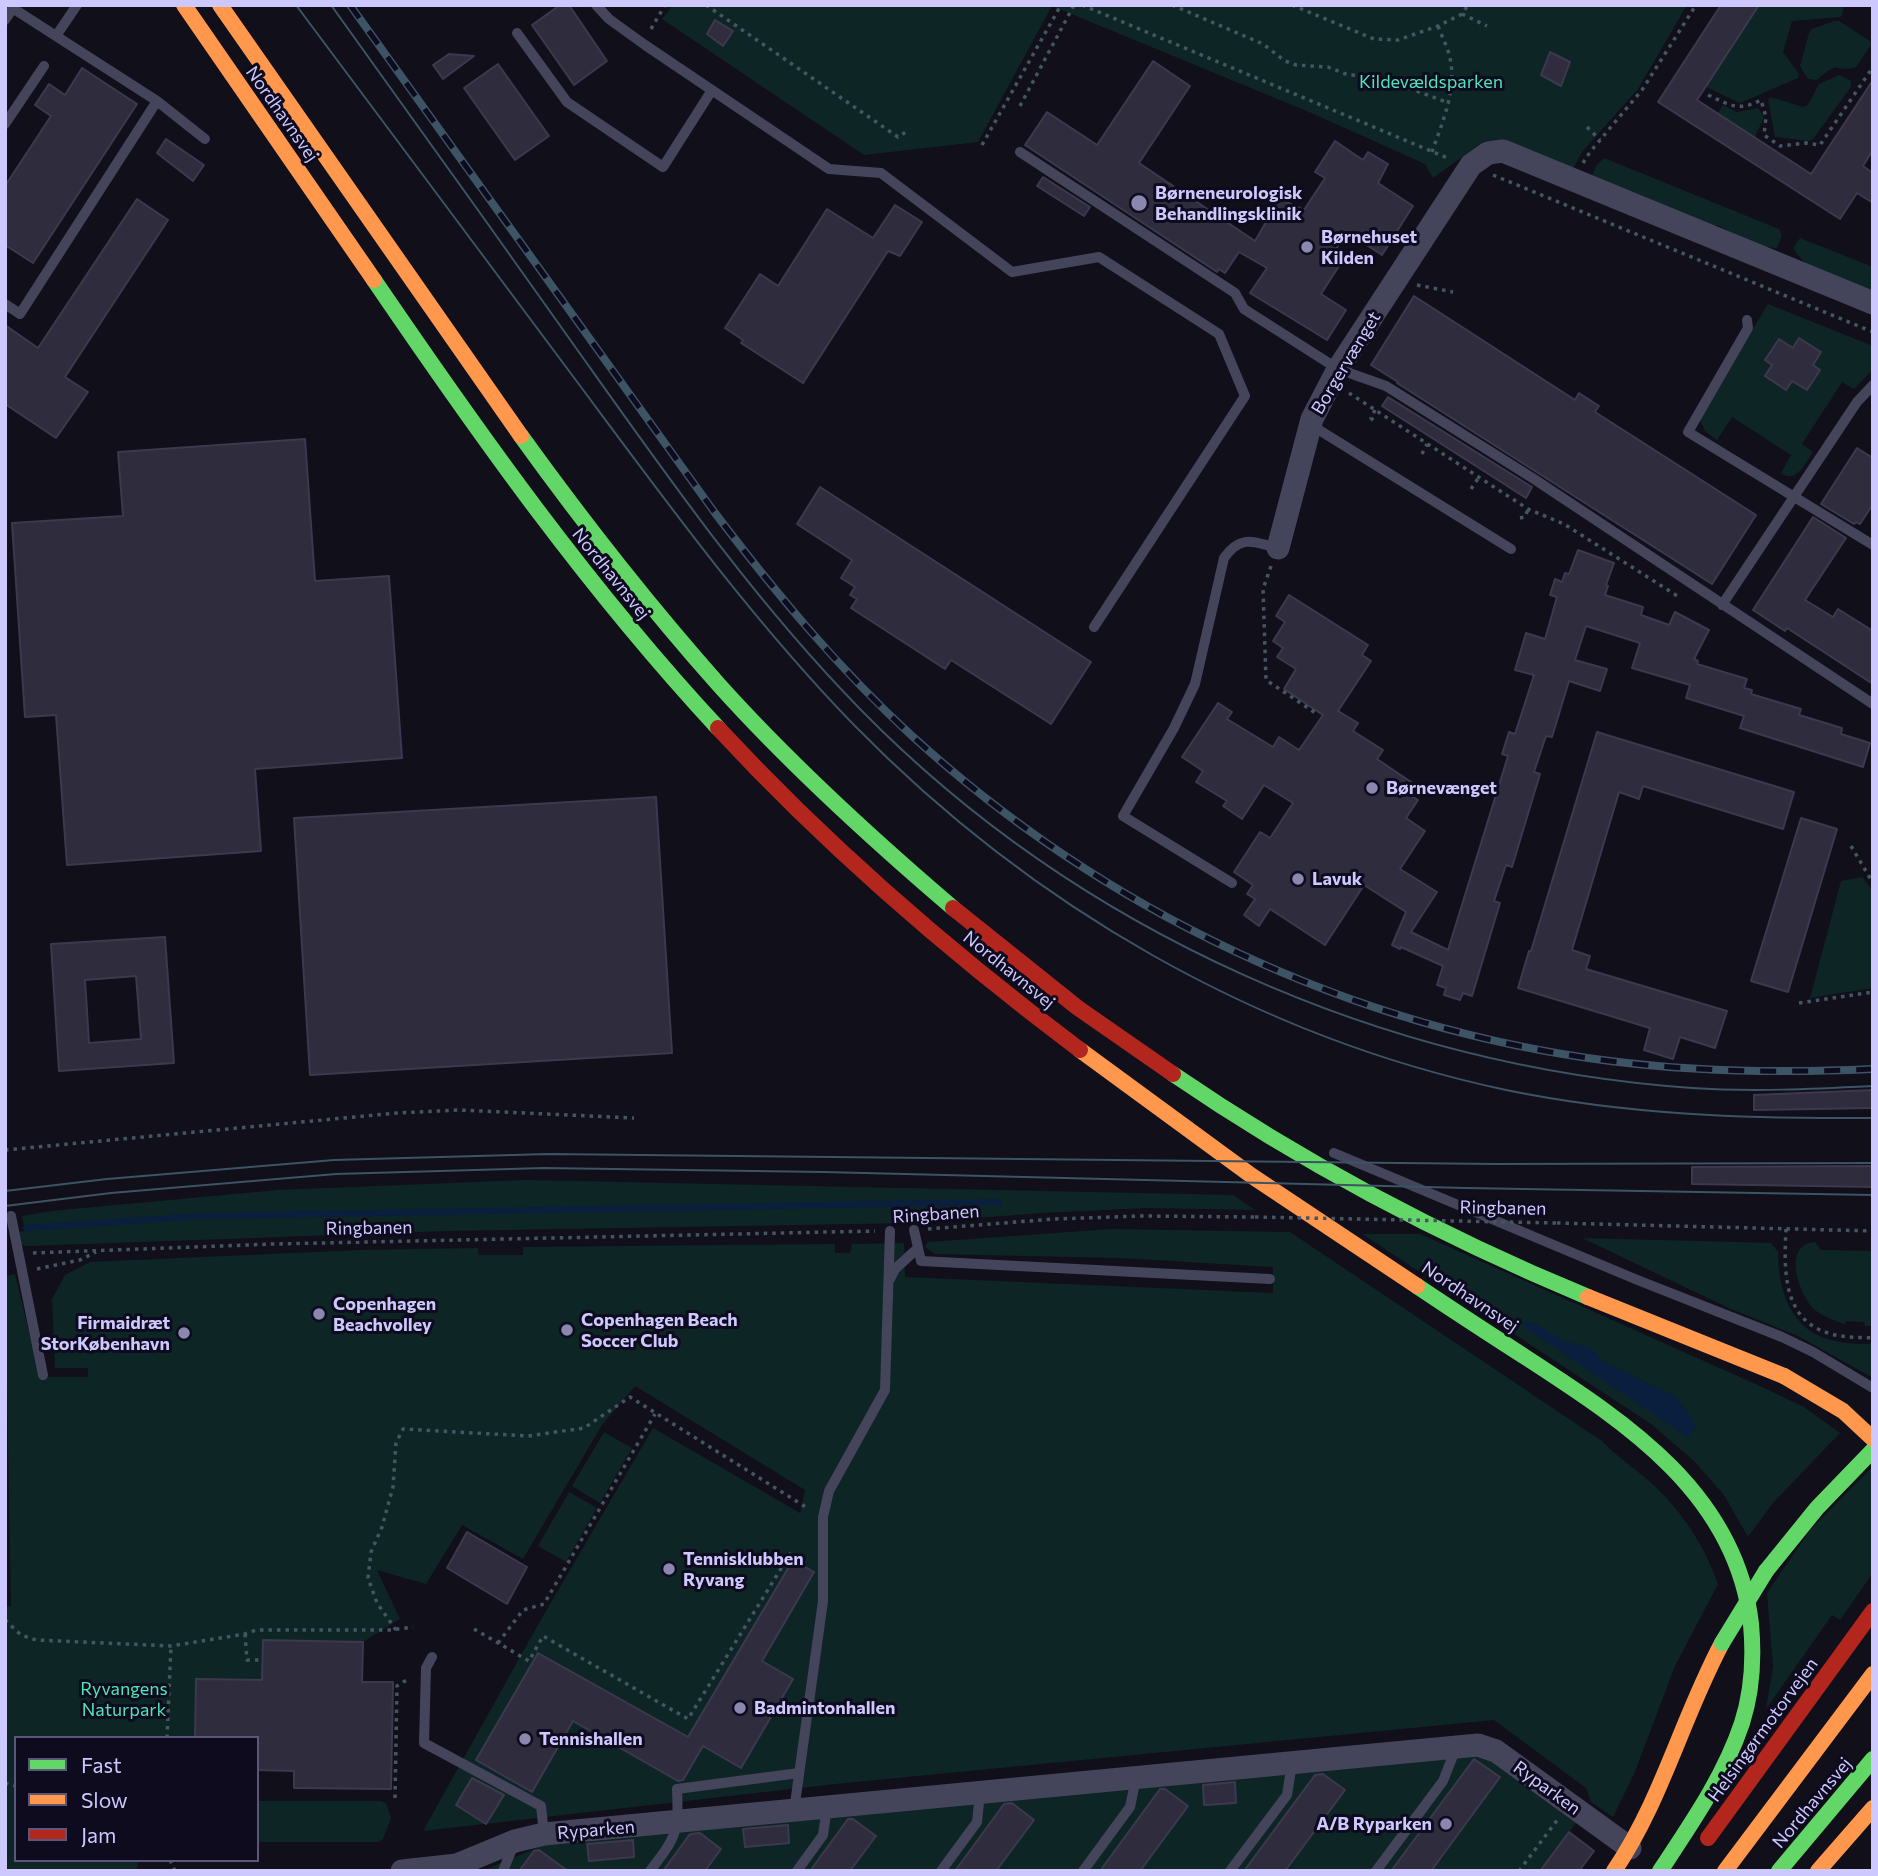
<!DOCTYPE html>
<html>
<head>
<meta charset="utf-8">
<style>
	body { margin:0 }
	#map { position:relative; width:1878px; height:1876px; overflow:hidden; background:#110f1a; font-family:Commissioner,sans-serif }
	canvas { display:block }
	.frame { position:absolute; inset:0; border:7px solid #cdc9ff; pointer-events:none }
	.legend { position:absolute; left:14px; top:1736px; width:245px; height:126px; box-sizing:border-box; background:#0e0b1e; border:2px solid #5a5778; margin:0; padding:9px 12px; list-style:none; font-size:21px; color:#cdc9ff }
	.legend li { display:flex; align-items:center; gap:14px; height:35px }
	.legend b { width:35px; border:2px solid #5a5778 }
</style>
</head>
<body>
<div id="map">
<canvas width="1878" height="1876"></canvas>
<div class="frame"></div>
<ul class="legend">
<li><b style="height:9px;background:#63d668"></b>Fast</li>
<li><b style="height:9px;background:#ff974d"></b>Slow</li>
<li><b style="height:9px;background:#b3261e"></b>Jam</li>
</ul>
</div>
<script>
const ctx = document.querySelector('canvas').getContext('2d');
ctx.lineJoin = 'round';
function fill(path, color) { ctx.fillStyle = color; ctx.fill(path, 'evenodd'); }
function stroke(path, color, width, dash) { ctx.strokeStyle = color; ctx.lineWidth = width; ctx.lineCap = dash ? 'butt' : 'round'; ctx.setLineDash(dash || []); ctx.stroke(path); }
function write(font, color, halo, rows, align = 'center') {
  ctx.font = font + ' Commissioner,sans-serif'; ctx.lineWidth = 6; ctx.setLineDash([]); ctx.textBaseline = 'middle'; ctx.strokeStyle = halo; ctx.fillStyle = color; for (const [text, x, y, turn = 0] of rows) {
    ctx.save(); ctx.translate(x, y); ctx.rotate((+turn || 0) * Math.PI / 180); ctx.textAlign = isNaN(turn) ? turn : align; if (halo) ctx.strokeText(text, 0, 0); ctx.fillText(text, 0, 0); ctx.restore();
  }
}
fill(new Path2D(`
	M673 5H1687L1638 89 1582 152 1572 171 1503 141H1484L1433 178 1425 164 1309 112 1052 6 978 142 864 155 662 19Z
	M1759 5H1844L1842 15 1840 17 1792 21 1783 52 1799 74 1798 78 1740 103 1706 87Z
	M1834 21H1839L1870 41 1871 45 1856 67C1833 74 1842 57 1817 80L1808 79 1800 66 1809 33 1812 29Z
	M1839 75 1851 81V87L1813 139 1810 141 1775 137 1768 99 1771 97 1803 107 1808 105 1819 84Z
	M1723 105 1737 112 1758 108 1764 117 1755 137 1718 113Z
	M1604 158 1779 229 1782 235 1777 248 1753 246 1720 226 1700 223 1669 211 1646 197 1626 189 1606 186 1591 178 1596 166Z
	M1800 238 1873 267V295C1846 284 1808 275 1793 248Z
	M1768 304 1873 346V369L1854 389 1842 382 1802 444 1813 452C1805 463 1797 484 1781 473L1791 455 1732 417 1717 440 1705 431 1699 418Z
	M1862 877 1873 891V988L1810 998 1841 881Z
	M526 1180 1233 1195 1255 1210 1146 1208 1043 1213 910 1223 448 1231 29 1246 21 1245 17 1232 25 1231 22 1216 51 1211 278 1190Z
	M1111 1229 1290 1232 1602 1441C1616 1456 1633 1467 1648 1480 1680 1508 1704 1544 1718 1584L1675 1666 1634 1774 1613 1817 1591 1802 1586 1788 1494 1720 835 1784 423 1831 539 1623 653 1428 800 1513 805 1490 635 1386 602 1425 523 1559 462 1525 426 1584 377 1570 400 1619 363 1642 263 1640 262 1680 196 1679 195 1738H16V1860H138L137 1871H5V1607L11 1606 5 1276 15 1274 40 1377H88V1368H55L52 1299 65 1275 90 1262 360 1250 478 1248 479 1255H523V1247L835 1244V1253H850L852 1244 904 1243 905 1277 1273 1293V1267L1119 1258 935 1254 925 1247 928 1242Z
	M1362 1234H1420L1762 1387 1804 1407 1840 1433 1772 1504 1748 1537 1724 1495 1694 1461 1651 1424Z
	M1582 1238 1771 1243 1778 1252C1778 1294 1793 1335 1840 1342 1850 1344 1862 1344 1873 1344V1378L1798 1336 1731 1309Z
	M1815 1242 1821 1250 1873 1251V1326H1865L1864 1322 1846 1321 1845 1324C1835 1321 1824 1317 1815 1310 1799 1295 1781 1245 1815 1242Z
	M604 1432 632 1448 600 1503 572 1486Z
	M1873 1466V1573L1840 1620 1832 1615 1766 1709 1773 1667 1767 1593 1810 1530Z
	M569 1492 597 1508 566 1562 538 1546Z
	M1482 1754 1576 1823 1540 1871H470L487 1869 548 1843Z
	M257 1801H381L386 1803 391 1818 383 1839 379 1842H257Z`), '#0e2525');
fill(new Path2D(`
	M1522 1322H1532L1564 1341 1591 1348 1603 1361 1676 1397 1692 1418 1696 1428 1687 1437 1526 1328Z`), '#0a1e3d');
stroke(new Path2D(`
	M26 1228 203 1216 999 1202`), '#0a1e3d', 6);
const building = new Path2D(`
	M560 5H569L607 61 574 85 532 25Z
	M1721 5H1759L1697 100 1811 174 1873 80V150L1863 166 1873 173V203L1857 193 1840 219 1658 102Z
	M715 20 733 31 723 46 707 34Z
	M1550 52 1570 62 1561 86 1541 75Z
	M449 54 474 56 443 79 433 65Z
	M1153 61 1190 86 1139 163 1255 241 1269 217 1270 207 1275 197 1304 210 1325 178 1315 172 1335 141 1363 160 1368 152 1388 164 1378 183 1413 206 1382 255 1347 232 1329 260 1339 266 1321 294 1346 310 1327 340 1250 293 1267 268 1239 252 1225 273 1219 269 1217 272 1025 145 1047 112 1097 145Z
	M498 64 549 136 515 160 464 88Z
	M82 68 137 104 33 263 5 245V186L51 116 35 105 49 84 65 95Z
	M166 139 204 165 193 181 157 153Z
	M1043 177 1090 207 1084 216 1037 186Z
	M137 199 168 220 65 377 88 392 56 438 5 404V325L38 348Z
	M895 205 922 222 900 256 888 251 803 383 741 343 743 340 725 328 760 274 778 286 827 209 873 238Z
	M1414 296 1575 400 1579 393 1599 406 1595 412 1756 515 1712 584 1397 383 1398 382 1371 365Z
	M1799 338 1821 352 1813 365 1820 370 1807 390 1792 381 1786 390 1765 376 1772 365 1765 360 1779 339 1793 348Z
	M1388 397 1532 487 1526 498 1382 406Z
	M305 439 315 581 389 576 402 758 255 769 261 851 67 865 56 715 25 717 12 523 123 516 118 452Z
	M1857 448 1873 458V504L1860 524 1856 522 1854 524 1821 504Z
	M820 487 1091 662 1051 724 951 660 945 669 851 608 857 599 850 595 855 587 841 578 852 560 797 524Z
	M1813 517 1846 538 1805 600 1833 617 1838 609 1873 631V684L1787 628 1785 631 1753 610Z
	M1578 550 1614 563 1606 585 1608 586 1605 595 1643 607 1641 615 1669 625 1675 612 1709 630 1694 659 1698 661 1697 664 1747 679 1744 688 1752 690 1751 694 1801 709 1799 715 1842 728 1841 734 1870 743 1863 767 1740 728 1744 716 1686 698 1690 685 1632 668 1640 643 1586 626 1575 660 1607 669 1600 691 1569 681 1552 737 1546 736 1534 772 1540 774 1512 867 1506 865 1494 901 1500 903 1472 996 1463 993 1460 1000 1444 995 1446 988 1437 985 1443 966 1401 947 1400 949 1392 945 1406 912 1364 885 1325 945 1270 909 1259 926 1244 915 1255 899 1247 894 1253 885 1234 872 1260 832 1270 838 1293 803 1264 785 1242 819 1223 806 1227 801 1196 782 1203 771 1182 757 1218 703 1232 712 1227 719 1273 747 1279 737 1299 750 1323 715 1284 689 1296 669 1277 657 1283 648 1273 641 1285 622 1276 616 1289 595 1368 645 1362 655 1371 661 1338 711 1358 723 1353 731 1383 750 1377 759 1414 784 1408 794 1418 800 1406 818 1425 831 1400 869 1437 892 1411 932 1448 950 1508 756 1502 754 1509 732 1515 734 1534 675 1515 670 1526 633 1545 639 1557 597 1550 595 1555 579 1562 582 1565 573 1569 574Z
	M1597 732 1794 792 1783 829 1643 786 1639 799 1619 792 1572 950 1590 956 1586 969 1727 1011 1715 1048 1680 1037 1673 1059 1644 1050 1650 1028 1518 988 1529 951H1531Z
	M656 797 672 1053 310 1075 294 818Z
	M1801 818 1837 829 1788 992 1751 981Z
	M165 937 174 1063 59 1071 51 944ZM136 976 141 1039 89 1043 85 980Z
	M1873 1090V1108L1754 1110V1095Z
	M1873 1166V1187L1692 1184V1167Z
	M467 1532 527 1567 507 1604 447 1568Z
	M793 1560 814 1572 762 1661 793 1679 741 1768 703 1746 683 1780 678 1781 573 1721 532 1792 476 1760 538 1653 688 1737Z
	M263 1640 363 1642 362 1682H393L391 1789 294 1788V1771L257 1770V1738H195L196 1679 262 1680Z
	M1474 1759 1500 1777 1431 1871H1391Z
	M1323 1774 1345 1790 1285 1871H1244L1315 1775Z
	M472 1778 504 1795 486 1824 456 1805Z
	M1235 1782 1236 1803 1204 1805 1203 1785Z
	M1160 1789H1165L1188 1806 1140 1871H1100Z
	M1012 1803 1034 1820 996 1871H955L1004 1804Z
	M848 1819H853L876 1836 850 1871H810Z
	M788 1825 789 1843 745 1847 743 1829Z
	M1569 1832 1594 1851 1579 1871H1540Z
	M700 1833 721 1849 705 1871H663L690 1834Z
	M633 1840 634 1857 589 1861 587 1844Z
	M539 1850 568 1871H519L534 1851Z`);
fill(building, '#2f2c3d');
stroke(building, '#3c394f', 2);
stroke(new Path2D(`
	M706 5 898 137 906 132
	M1082 5 1450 159
	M1172 5 1263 44 1285 61 1296 65 1328 67 1348 75 1376 76 1449 103
	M1292 5 1374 39 1398 40 1438 26 1462 14 1468 5
	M1462 14 1487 26
	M651 29 665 5
	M1708 95C1730 105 1738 112 1761 100L1766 117 1764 135 1780 146 1806 143 1820 145 1873 67
	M1020 106 1074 5
	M1587 127 1600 140
	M982 145 1061 5
	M1432 152C1442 123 1457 90 1450 58 1448 48 1442 37 1438 26
	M1583 163 1590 152 1642 90 1696 5
	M1493 175 1873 332
	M1417 285 1453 292
	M1349 393 1528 509 1564 524 1679 597
	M1375 410 1371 418 1375 422
	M1422 454 1427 444
	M1471 489 1479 477
	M1520 518 1525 517 1528 509
	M1271 566 1263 589 1266 680 1317 714
	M1851 846 1873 883
	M1799 1003 1873 992
	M5 1150 397 1113 459 1110 634 1118
	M1557 1223 1873 1231
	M928 1229 1054 1219 1141 1216 1255 1217
	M1786 1229C1784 1268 1782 1319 1828 1333 1843 1338 1858 1337 1873 1338
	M33 1253 274 1244 875 1231
	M37 1269 80 1260 96 1252
	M5 1620 21 1635 36 1640 171 1646 245 1634 256 1630H391L413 1627
	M474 1629 529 1661 543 1636 688 1719 790 1554 809 1565
	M396 1630 377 1603 368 1578 371 1552 382 1527 393 1487 396 1443 403 1429 528 1436 584 1428 630 1397 809 1509
	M245 1634 247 1660H260
	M498 1643 523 1610 544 1604 655 1414
	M167 1738 171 1646
	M5 1783 16 1786
	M395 1798 397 1686 410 1678
	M170 1860 175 1871
	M1519 1871 1558 1819`), '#455663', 3.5, [3.5, 5]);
stroke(new Path2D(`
	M596 5 609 19 645 45 829 169 881 173 1012 272 1099 257 1219 334 1245 396 1094 627
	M14 9 157 101 205 139
	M5 20 15 5
	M517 33 567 102 663 167 712 90
	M56 36 77 5
	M5 124 44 66
	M1020 152 1235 293 1244 309 1338 369 1386 386 1534 479 1873 704
	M5 304 20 314 157 101
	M1747 320 1748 328 1688 432 1873 545
	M1311 425 1511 549
	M1722 605 1857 402 1873 385
	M1232 883 1123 816 1174 728 1195 684 1224 558C1241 534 1253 542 1278 548
	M1334 1153 1635 1279 1782 1337 1813 1352 1873 1388
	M11 1216 43 1375
	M914 1230 921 1261 1270 1279
	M890 1279 895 1269 918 1248
	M432 1657 426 1668 424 1743 541 1806 544 1834
	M794 1811 823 1601V1517L829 1491 885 1390 890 1231
	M503 1871 514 1844
	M650 1871C676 1837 679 1833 677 1789L799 1773
	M797 1871 823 1835 827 1807
	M941 1871 977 1822 980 1793
	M1083 1871 1130 1807 1136 1778
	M1230 1871 1287 1795 1292 1763
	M1376 1871 1443 1781 1456 1748`), '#44445b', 10);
stroke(new Path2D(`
	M1278 548 1312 419 1338 369 1471 165 1488 153 1503 151 1873 303
	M402 1871 457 1865 515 1841 544 1834 1478 1745 1496 1751 1630 1848`), '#44445b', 23);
stroke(new Path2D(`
	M374 280C481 437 589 589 718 728
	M521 436C583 522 648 605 719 685 791 765 871 838 953 908
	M1173 1074C1303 1163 1443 1237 1588 1297
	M1417 1286C1451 1309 1485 1331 1519 1353 1622 1420 1736 1491 1751 1624 1754 1657 1752 1692 1742 1723 1724 1777 1691 1824 1660 1871
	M1766 1571 1817 1508 1873 1450
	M1779 1871 1873 1759`), '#63d668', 16);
stroke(new Path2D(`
	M184 5 374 280
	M220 5 521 436
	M1080 1050 1252 1176 1417 1286
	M1588 1297 1784 1376
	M1614 1871C1662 1800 1682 1718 1722 1643
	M1725 1871 1873 1674
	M1818 1871 1873 1808`), '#ff974d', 16);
stroke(new Path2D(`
	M718 728C828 847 951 953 1080 1050
	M953 908 1078 1008 1173 1074
	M1708 1838 1873 1611`), '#b3261e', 16);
stroke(new Path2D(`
	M296 5C390 131 484 257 578 383 665 500 752 620 854 725 1031 906 1257 1037 1506 1090 1627 1115 1749 1119 1873 1118
	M331 5C413 120 495 233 576 348 665 473 753 600 861 710 1080 933 1382 1066 1692 1088 1752 1092 1813 1089 1873 1086
	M5 1191 107 1179 334 1160 548 1154 1495 1164 1873 1163
	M5 1206 111 1193 336 1174 544 1168 824 1172 1466 1188 1873 1195`), '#3c5464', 2);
const rail = new Path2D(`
	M350 5 715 513C775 592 838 668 911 735 1104 911 1350 1028 1610 1061 1697 1072 1785 1073 1873 1069`);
stroke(rail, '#3c5464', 8);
stroke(rail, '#0e0b1e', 5, [16]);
stroke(new Path2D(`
	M1255 1217 1557 1223`), '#455663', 3.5, [3.5, 5]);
stroke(new Path2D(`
	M1722 1643 1766 1571`), '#63d668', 16);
stroke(new Path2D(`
	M1784 1376 1843 1411 1873 1439`), '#ff974d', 16);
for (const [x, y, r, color] of [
	[1139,203,9,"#8b88af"],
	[1307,247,7,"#8b88af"],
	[1372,788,7,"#8b88af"],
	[1298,879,7,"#8b88af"],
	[319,1314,7,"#8b88af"],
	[567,1330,7,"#8b88af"],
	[184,1333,7,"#8b88af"],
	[669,1569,7,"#8b88af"],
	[740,1708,7,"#8b88af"],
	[525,1739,7,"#8b88af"],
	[1446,1824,7,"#8b88af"]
]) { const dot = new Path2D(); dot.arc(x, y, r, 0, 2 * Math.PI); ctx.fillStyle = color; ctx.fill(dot); stroke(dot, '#0e0b1e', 2.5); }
write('18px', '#51e3b9', '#0e0b1e', [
	["Kildevældsparken",1431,82],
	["Ryvangens",124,1689],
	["Naturpark",124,1710]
]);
write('18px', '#cdc9ff', '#0e0b1e', [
	["Nordhavnsvej",282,114,55],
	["Borgervænget",1346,363,-59],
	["Nordhavnsvej",611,574,51],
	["Nordhavnsvej",1009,970,39],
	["Ringbanen",1503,1208,1],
	["Ringbanen",936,1214,-4],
	["Ringbanen",369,1228,-1],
	["Nordhavnsvej",1470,1297,34],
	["Helsingørmotorvejen",1763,1730,-54],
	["Ryparken",1547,1788,36],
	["Nordhavnsvej",1812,1803,-50],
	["Ryparken",596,1830,-5]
]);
write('bold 18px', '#cdc9ff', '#0e0b1e', [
	["Børneneurologisk",1155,193],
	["Behandlingsklinik",1155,214],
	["Børnehuset",1321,237],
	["Kilden",1321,258],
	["Børnevænget",1386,788],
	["Lavuk",1312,879],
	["Copenhagen",333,1304],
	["Beachvolley",333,1325],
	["Copenhagen Beach",581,1320],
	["Soccer Club",581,1341],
	["Firmaidræt",170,1323,"right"],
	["StorKøbenhavn",170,1344,"right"],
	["Tennisklubben",683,1559],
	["Ryvang",683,1580],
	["Badmintonhallen",754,1708],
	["Tennishallen",539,1739],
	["A/B Ryparken",1432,1824,"right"]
], 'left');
</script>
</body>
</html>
